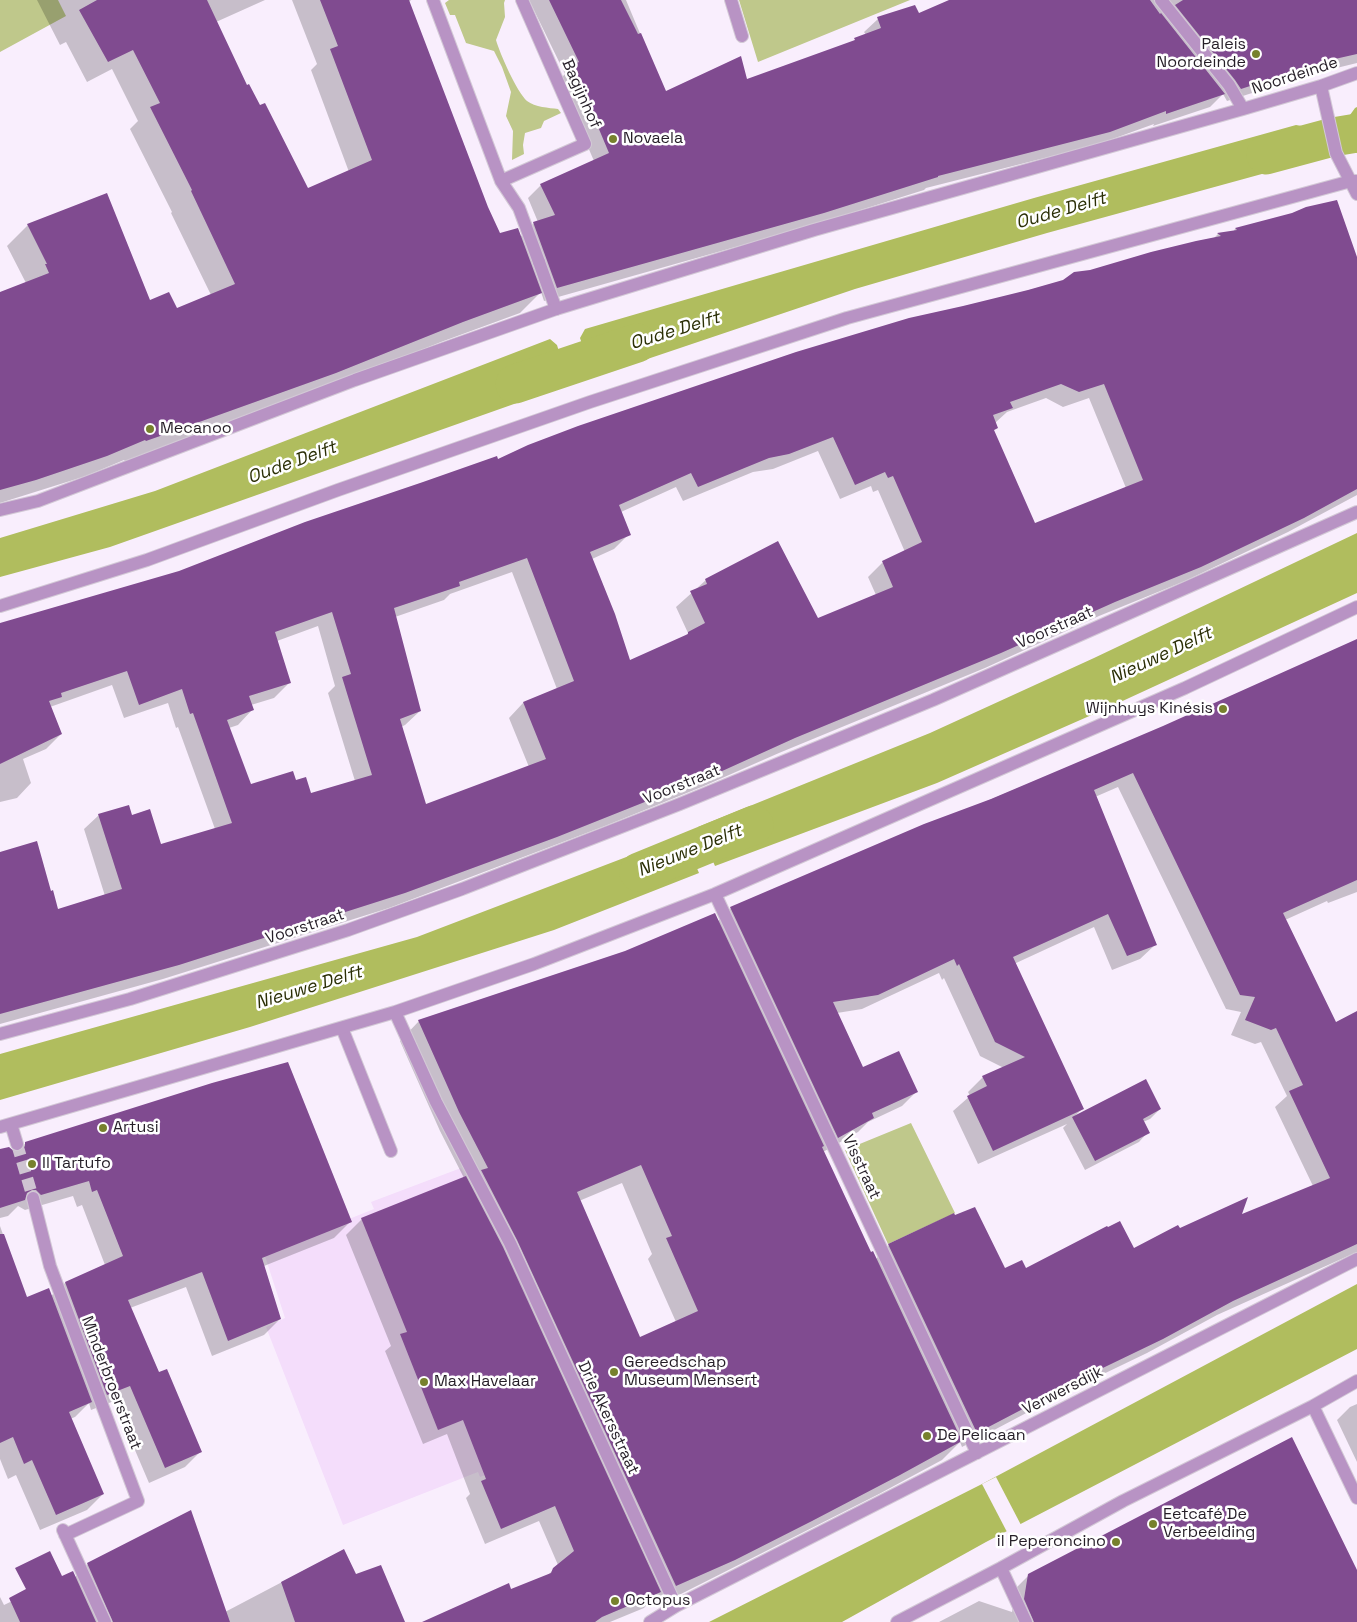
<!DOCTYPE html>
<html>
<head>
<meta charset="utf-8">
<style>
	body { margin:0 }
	canvas { display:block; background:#f9eefd }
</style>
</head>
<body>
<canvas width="1357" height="1622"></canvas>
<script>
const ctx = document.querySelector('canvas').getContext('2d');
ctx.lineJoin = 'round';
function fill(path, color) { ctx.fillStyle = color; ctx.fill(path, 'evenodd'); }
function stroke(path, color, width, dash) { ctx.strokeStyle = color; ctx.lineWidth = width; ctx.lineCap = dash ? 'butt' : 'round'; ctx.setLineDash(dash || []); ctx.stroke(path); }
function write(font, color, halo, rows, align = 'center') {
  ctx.font = font + ' "Space Grotesk",sans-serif'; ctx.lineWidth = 5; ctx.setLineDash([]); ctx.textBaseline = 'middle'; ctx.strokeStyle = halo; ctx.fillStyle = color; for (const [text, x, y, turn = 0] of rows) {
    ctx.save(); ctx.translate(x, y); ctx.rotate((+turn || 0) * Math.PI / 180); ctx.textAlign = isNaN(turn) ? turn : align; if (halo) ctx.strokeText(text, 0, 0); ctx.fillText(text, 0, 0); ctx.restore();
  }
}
fill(new Path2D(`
	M461 1168 522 1285 583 1436 480 1477 478 1472 343 1525 266 1327 285 1318 264 1253 374 1209 371 1202Z`), '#f4ddfb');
fill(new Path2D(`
	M0 0H58L66 16 0 52Z
	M449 0H505L504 3 505 17 496 40C500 54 517 92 527 101 535 107 549 108 558 109L561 113 544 121 541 128 525 133 523 145 524 154 512 160 513 131 506 116 511 92 502 67 494 51 466 43 455 15H450L445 3Z
	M739 0H910L758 62Z
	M911 1123 955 1213 888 1244 845 1150Z`), '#bfc88b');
fill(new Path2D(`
	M1357 107V153L1351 150 1345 122 1355 108Z
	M1296 125 1313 128 1319 156 1291 166 1047 233 855 289 600 375 591 370 580 338 585 329 1034 198Z
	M550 339 557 345 567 378 562 387 110 547 0 577V538L155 491Z
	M1357 533V593L1103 710 937 783 715 866 698 827 930 733 1094 658Z
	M682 834 699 873 554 930 250 1027 0 1100V1054L417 937 663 843Z
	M1357 1284V1349L986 1542 842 1622H709L982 1484Z`), '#b0bd5e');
fill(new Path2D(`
	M996 1477 1021 1525 1007 1532 982 1484Z`), '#f9eefd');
fill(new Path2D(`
	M37 0H265L216 22 246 87 308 190 349 172 311 70 317 64 292 0H411L409 2 487 208 499 235 520 237 534 223 538 222 528 198 541 185 594 161 559 80 565 74 529 0H626L665 93 746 81 852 42 855 40 866 35 864 32 878 19 918 15 952 0H1357V63L1312 74 1227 101 1223 94 1210 107 1153 126 1154 124 1096 145 926 188 924 190 810 226 544 301 541 292 520 313 441 342 314 393 142 456 125 461 124 460 86 476 0 503V293L26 283 7 246 28 225 107 195 149 301 176 310 211 295 171 213 172 212 130 129 138 121 112 69 87 82 66 42 60 45Z
	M1292 214 1357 259V495L1288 532 1185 581 1099 616 985 668 779 753 704 786 605 826 389 908 163 979 0 1024V853L50 892 58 910 105 896 84 829 99 815 131 817 160 846 215 829 178 727 176 728 168 703 124 718 112 685 50 707 61 734 46 749 23 759 31 783 17 798 0 802V625L179 572 498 461 963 308 1063 281 1090 271 1213 239 1218 234 1233 232 1235 229ZM1046 398 1063 407 1089 398 1126 488 1035 525 993 431 997 428 995 423 1007 412ZM818 451 840 499 871 486 873 492 878 490 905 552 882 563 868 577 876 595 817 620 706 580 676 607 688 633 684 638 630 662 592 559 614 549 629 534 621 512 676 487 683 501 753 472 773 469ZM512 572 557 689 523 703 509 718 529 767 425 806 401 727 405 725 420 711 395 617 444 600 450 594ZM318 626 335 686 328 693 355 781 310 795 295 781 250 785 229 728 238 725 252 710 251 705 274 698 289 683 277 641Z
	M1357 640V892L1328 903 1327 901 1285 920 1335 1023 1357 1012V1252L1217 1315 1147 1353 1066 1392 962 1447 960 1442 942 1460 879 1494 677 1596 656 1605 653 1598 644 1608 610 1622H425L510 1591 547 1576 558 1565 539 1521 485 1544 466 1498 470 1494 447 1434 423 1444 385 1351 391 1346 346 1235 362 1219 464 1178 440 1131 400 1041 419 1021 718 921 731 908 1164 727ZM1118 787 1226 1009 1241 1012 1231 1035 1255 1044 1261 1042 1287 1096 1275 1107 1313 1186 1240 1217 1179 1230 1133 1250 1026 1270H1005L889 1245 876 1259 870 1254 823 1152 858 1132 868 1122 902 1106 916 1092 862 1069 837 1013 862 1009 939 973 942 980 944 978 980 1056 1004 1068 983 1077 968 1092 970 1096 953 1111 978 1164 1067 1124 1063 1128 1085 1170 1139 1142 1148 1132 1143 1122 1150 1119 1160 1109 1074 1117 1082 1109 1014 964 1094 927 1112 970 1140 959 1155 945 1095 797ZM622 1183 652 1254 648 1259 676 1322 639 1338 579 1201Z
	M26 1143 350 1222 334 1238 264 1266 280 1319 264 1335 212 1356 186 1287 130 1308 159 1373 201 1451 185 1467 149 1483 114 1401 91 1410 89 1403 75 1417 70 1419 103 1494 87 1510 40 1530 16 1475 8 1479 0 1459V1226L26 1299 51 1296 65 1283 105 1265 82 1205 77 1207 73 1196 25 1210 18 1206 8 1216 0 1218V1151L16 1152Z
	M1357 1404V1462L1337 1420 1350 1407Z
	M343 1550 355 1576 403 1622H0V1597L4 1605 72 1572 74 1578 88 1564 225 1612Z
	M1029 1575H1357V1622H939L979 1601 1012 1612 1016 1588Z`), '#0003');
stroke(new Path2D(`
	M1266 155 1333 137 1357 133
	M515 384 637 343
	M639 872 754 825`), '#b0bd5e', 39);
fill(new Path2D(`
	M97 0H207L247 85 249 84 260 105 265 103 308 188 372 160 330 49 338 46 320 0H409L488 207 500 233 518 228 542 293 463 322 336 373 163 435 146 441 145 440 107 456 36 480 0 490V292L49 273 45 264H47L27 224 107 193 150 300 169 292 177 308 235 284 191 191 192 190 150 107 160 103 133 50 108 62 79 10Z
	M549 0H621L638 34 641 33 666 91 741 56 747 79 855 40 854 38 881 28 877 17 915 5 919 13 949 0H1150L1160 14 1161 13 1225 94 1166 114V111L1110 132 938 176V177L824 213 557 288 533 222 555 215 540 184 609 153 572 65 579 62Z
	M1183 0H1357V54L1326 61 1241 89 1235 80 1175 5Z
	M1337 200 1357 257V489L1304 518 1201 567 1115 602 1001 653 795 738 720 772 557 837 405 893 179 965 0 1014V852L37 841 51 891 53 890 58 909 122 889 98 814 129 805 132 815 150 809 161 844 232 823 193 713 190 714 182 689 139 705 127 671 61 693 62 697 49 701 62 734 0 764V623L179 571 305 522 423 482 497 456 498 459 528 445 578 426 796 352 909 318 963 306 1028 290 1063 280 1074 272 1090 270 1151 252 1196 241 1221 236 1217 233 1237 230 1235 228 1292 213 1306 207ZM1061 384 1079 392 1104 384 1143 480 1035 523 994 430 998 428 993 415 1013 408 1010 402ZM833 437 855 485 885 472 888 478 893 476 922 542 882 561 893 587 818 618 778 541 705 579 707 584 690 591 705 623 688 632V634L630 660 615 614 590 552 631 535 619 505 691 473 698 487 769 458 789 454ZM527 558 574 681 523 702 546 759 426 804 400 719 421 711 394 608 460 586 459 582ZM332 612 351 674 342 677 372 775 311 793 306 777 296 780 293 771 251 784 227 720 254 710 249 696 291 683 275 632Z
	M1357 639V880L1283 913 1336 1022 1357 1011V1244L1233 1301 1163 1339 1082 1378 977 1433 888 1244 954 1213 955 1215 975 1207 1005 1268 1022 1260 1026 1268 1107 1226 1108 1227 1120 1221 1134 1248 1178 1225 1180 1228 1248 1197 1242 1214 1330 1178 1289 1091 1303 1085 1276 1028 1271 1030 1245 1020 1255 997 1240 995 1133 773 1094 790 1157 945 1127 956 1108 914 1013 957 1084 1109 993 1151 967 1096 987 1086 982 1076 1025 1057 995 1042 959 964 957 966 954 959 878 995 833 1002 863 1067 899 1051 918 1092 872 1113 874 1118 838 1138 730 907 924 824 991 799 1163 726Z
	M715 913 824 1146 822 1147 871 1252 873 1251 962 1441 900 1475 812 1521 735 1560 676 1586 517 1240 481 1170 488 1168 459 1112 418 1020 625 951ZM641 1165 672 1236 666 1238 698 1311 640 1337 577 1192Z
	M288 1062 352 1222 262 1258 281 1319 228 1341 202 1272 128 1300 159 1372 167 1369 202 1452 165 1468 130 1386 107 1395 65 1282 123 1256 97 1190 92 1192 89 1181 41 1195 36 1190H32L27 1193 25 1200 0 1208V1149L9 1147 15 1152H20L25 1146V1142L212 1083Z
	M1146 1079 1161 1109 1143 1119 1150 1133 1095 1161 1072 1117Z
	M466 1176 503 1247 661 1592 602 1617 595 1622H422L509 1583 511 1589 551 1573 553 1568 574 1551 555 1506 501 1529 481 1481 486 1479 463 1420 438 1430 400 1334 407 1332 361 1218Z
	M0 1234H4L27 1297 49 1288 92 1402 69 1412 104 1494 56 1515 32 1460 24 1464 13 1437 0 1443Z
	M1292 1437 1357 1570V1622H1034L1024 1599 1028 1574Z
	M191 1510 230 1622H113L87 1563Z
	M344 1549 356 1574 381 1565 405 1622H295L281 1582Z
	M50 1551 62 1576 73 1571 96 1622H20L9 1598 26 1589 15 1568Z`), '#804b90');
stroke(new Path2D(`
	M17 1144 33 1198`), '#cfc4d2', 12, [12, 6]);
const lane = new Path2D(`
	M539 262 556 309
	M342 1028 391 1151`);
const street = new Path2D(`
	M433 0 501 181 519 208 539 262
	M731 0 742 36
	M1161 0 1229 85 1243 109
	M1321 86 1336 153 1357 194
	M501 181 585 144 522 0
	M0 510 38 501 355 380 556 309 814 230 1243 109 1321 86 1357 73
	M0 606 147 560 338 490 590 402 847 318 1351 181H1357
	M715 894 977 1453
	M395 1012 436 1102 510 1243 676 1606
	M0 1034 130 999 348 930 462 889 680 804 933 700 1357 512
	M11 1124 17 1144
	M0 1127 395 1012 534 964 715 894 1185 688 1357 607
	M33 1198 50 1266 138 1501 65 1535
	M1313 1406 1357 1498
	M63 1530 105 1622
	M1001 1568 1026 1622
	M650 1622 676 1606 1357 1259
	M897 1622 1001 1568 1123 1501 1313 1406 1357 1381`);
stroke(lane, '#d3c9d6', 14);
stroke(street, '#d3c9d6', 14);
stroke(lane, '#b893c4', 12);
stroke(street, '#b893c4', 12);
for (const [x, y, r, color] of [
	[1256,54,5,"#77812d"],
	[613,139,5,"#77812d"],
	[150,429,5,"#77812d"],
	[1223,709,5,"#77812d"],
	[103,1128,5,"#77812d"],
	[32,1164,5,"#77812d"],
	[614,1372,5,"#77812d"],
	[424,1382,5,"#77812d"],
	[927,1436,5,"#77812d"],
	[1153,1524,5,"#77812d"],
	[1116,1542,5,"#77812d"],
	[615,1601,5,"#77812d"]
]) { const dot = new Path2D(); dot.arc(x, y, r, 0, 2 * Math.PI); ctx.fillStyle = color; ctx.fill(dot); stroke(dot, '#fff', 2); }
write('16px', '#251e27', '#fff', [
	["Paleis",1246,45,"right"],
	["Noordeinde",1246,63,"right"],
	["Novaela",623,139],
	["Mecanoo",160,429],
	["Wijnhuys Kinésis",1213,709,"right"],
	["Artusi",113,1128],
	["Il Tartufo",42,1164],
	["Gereedschap",624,1363],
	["Museum Mensert",624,1381],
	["Max Havelaar",434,1382],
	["De Pelicaan",937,1436],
	["Eetcafé De",1163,1515],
	["Verbeelding",1163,1533],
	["il Peperoncino",1106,1542,"right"],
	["Octopus",625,1601]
], 'left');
write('16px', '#251e27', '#fff', [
	["Noordeinde",1295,76,-18],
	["Bagijnhof",581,94,66],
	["Voorstraat",1055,628,-24],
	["Voorstraat",682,785,-22],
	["Voorstraat",305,927,-18],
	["Visstraat",861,1167,65],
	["Minderbroerstraat",111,1383,69],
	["Verwersdijk",1063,1391,-27],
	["Drie Akersstraat",608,1418,65]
]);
write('italic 18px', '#2b2f06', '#fff', [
	["Oude Delft",1061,211,-16],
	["Oude Delft",675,331,-17],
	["Oude Delft",292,463,-20],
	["Nieuwe Delft",1161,656,-25],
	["Nieuwe Delft",690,851,-22],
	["Nieuwe Delft",309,988,-17]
]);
</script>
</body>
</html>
